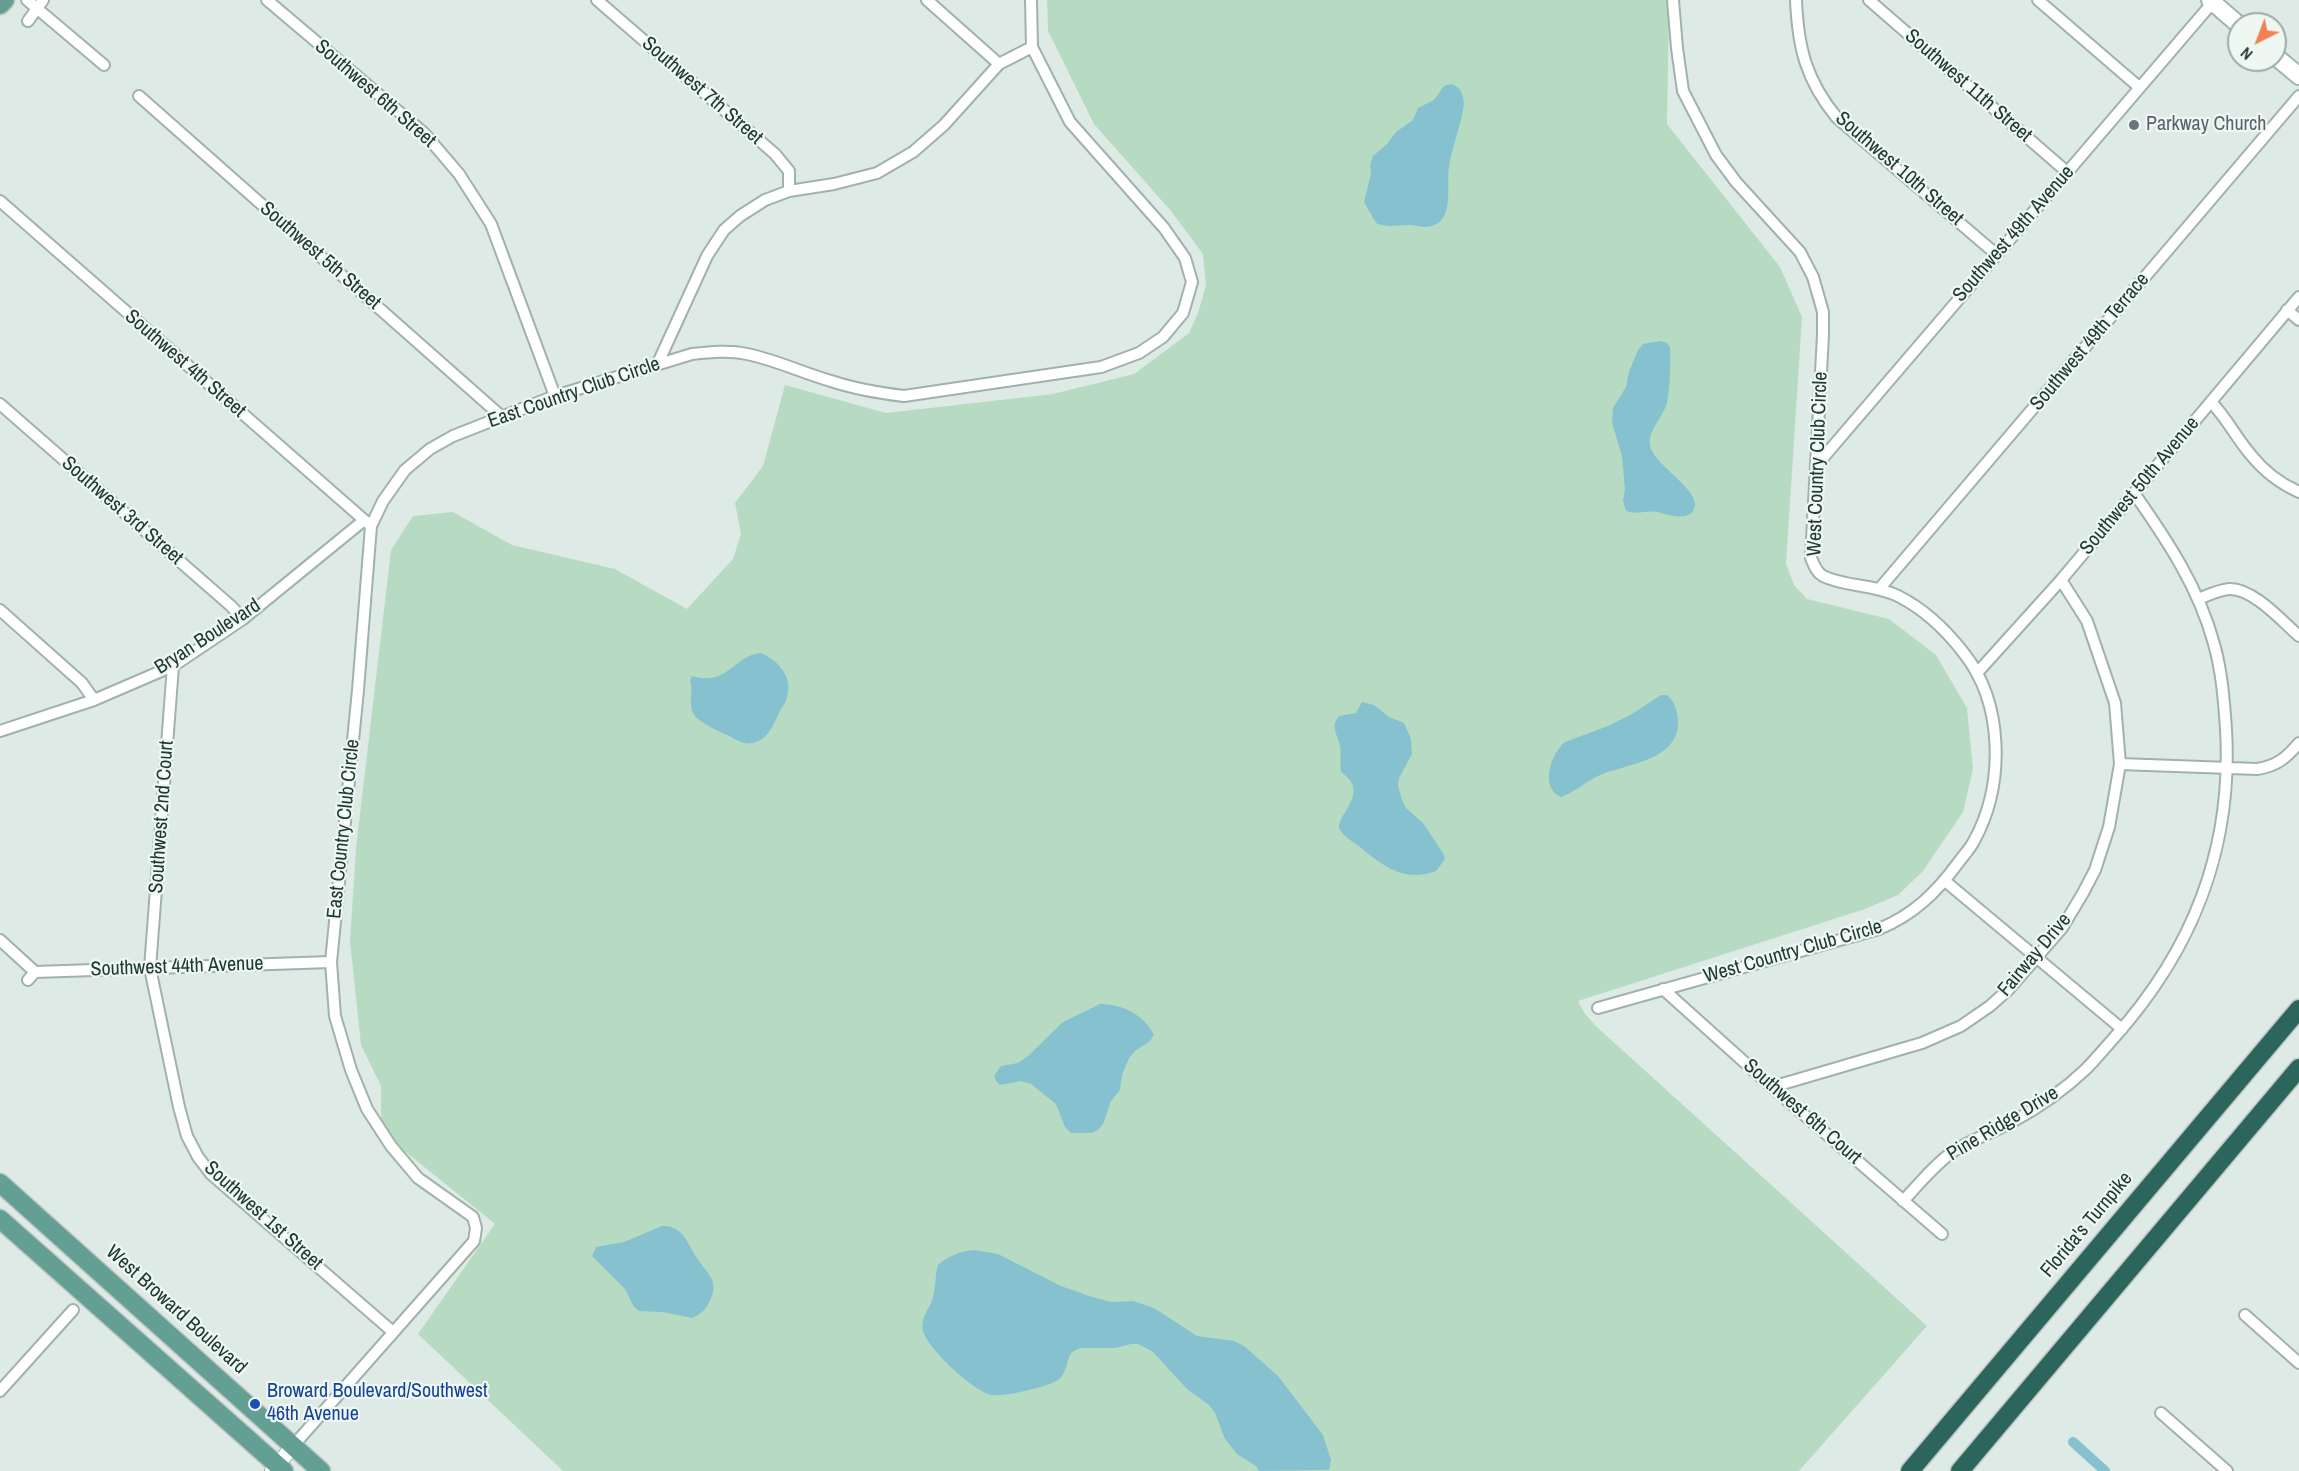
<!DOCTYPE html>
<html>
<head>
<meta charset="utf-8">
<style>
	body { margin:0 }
	#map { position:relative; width:2299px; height:1471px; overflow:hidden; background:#deeae5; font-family:"Archivo Narrow",sans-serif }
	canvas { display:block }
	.north { position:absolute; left:2227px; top:12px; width:60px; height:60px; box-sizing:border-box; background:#eff7f3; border:2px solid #9caba6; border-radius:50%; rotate:222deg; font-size:16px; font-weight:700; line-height:24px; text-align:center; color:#203933 }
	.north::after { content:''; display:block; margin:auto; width:21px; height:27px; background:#f18155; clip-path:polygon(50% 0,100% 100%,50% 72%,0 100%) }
</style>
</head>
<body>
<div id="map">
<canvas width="2299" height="1471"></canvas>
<div class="north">N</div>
</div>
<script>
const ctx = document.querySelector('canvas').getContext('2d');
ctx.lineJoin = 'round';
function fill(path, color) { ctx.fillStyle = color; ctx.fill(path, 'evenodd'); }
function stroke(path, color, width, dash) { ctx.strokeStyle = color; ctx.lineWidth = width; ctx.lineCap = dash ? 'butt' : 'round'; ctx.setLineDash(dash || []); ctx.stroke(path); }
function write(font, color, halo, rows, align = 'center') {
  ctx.font = font + ' "Archivo Narrow",sans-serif'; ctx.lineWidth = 4.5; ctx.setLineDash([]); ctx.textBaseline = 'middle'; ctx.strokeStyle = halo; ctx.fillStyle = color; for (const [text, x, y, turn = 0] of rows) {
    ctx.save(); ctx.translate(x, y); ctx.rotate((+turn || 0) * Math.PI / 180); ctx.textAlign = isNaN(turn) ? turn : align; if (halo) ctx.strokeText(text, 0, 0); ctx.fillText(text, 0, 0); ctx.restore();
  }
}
fill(new Path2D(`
	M1047 0H1669L1667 124 1780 267 1802 317 1786 564 1794 585 1807 599 1889 619 1936 655 1967 708 1973 769 1963 812 1923 871 1898 895 1865 909 1578 1001 1585 1014 1598 1028 1927 1326 1799 1471H563L418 1334 495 1224 381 1132V1086L361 1045 350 941 356 848 391 550 413 516 453 512 512 545 615 569 687 609 733 559 741 534 735 503 763 466 785 385 886 413 1053 394 1134 374 1189 333 1198 313 1206 285 1203 254 1171 211 1094 124 1048 31Z`), '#b7dbc2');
fill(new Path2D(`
	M1451 84C1461 87 1463 94 1464 104 1461 126 1452 146 1449 167 1446 186 1456 224 1427 227 1421 227 1414 225 1408 225 1396 225 1387 228 1376 223L1364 202 1371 174 1370 165 1373 156 1387 144 1396 132 1413 120 1418 108 1434 100 1444 86Z
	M1660 341 1667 343 1670 347C1671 360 1670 390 1667 403 1663 417 1648 430 1650 445 1652 465 1707 493 1693 511 1686 521 1668 515 1658 512 1648 510 1636 515 1626 511L1623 501 1625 489 1622 456 1612 423 1613 408 1626 387 1629 372 1638 350 1643 344Z
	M761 653C779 661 793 677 787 697 786 703 781 708 779 713 773 725 768 740 753 743 742 745 736 739 727 735 719 732 700 722 695 716 687 705 694 692 690 680L692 676C728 687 734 655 761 653Z
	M1661 695H1667C1676 703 1678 713 1678 724 1677 761 1625 764 1598 776 1585 782 1575 792 1561 797 1539 788 1551 753 1565 742L1608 726 1632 714Z
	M1362 702 1374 705 1389 717 1404 723 1411 739 1412 754 1399 778 1398 786 1402 800 1406 808 1423 823 1443 853 1445 859 1436 871C1405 883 1383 866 1360 847 1352 841 1344 837 1339 828 1339 814 1361 798 1351 782 1349 778 1343 774 1341 771 1340 763 1341 752 1340 745 1337 733 1330 727 1339 716L1356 713Z
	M1100 1004C1121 1004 1144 1014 1154 1035L1150 1041 1135 1051 1129 1058 1122 1075 1120 1090 1111 1101 1103 1124 1098 1130 1091 1133H1071L1065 1127 1056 1104 1031 1084 1021 1081 1000 1085 996 1081 994 1076 1001 1066 1018 1063 1028 1056 1063 1022Z
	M662 1226C683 1225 687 1243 697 1258 709 1276 720 1281 709 1303 705 1310 700 1315 692 1318L663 1312 639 1311 634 1307 625 1289 592 1256 596 1247 624 1242Z
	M974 1250 998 1254 1061 1286 1089 1296 1111 1302 1133 1301 1154 1308 1197 1336 1234 1341 1244 1346 1278 1376 1323 1435 1331 1460 1329 1470 1259 1471 1256 1466 1237 1454 1225 1439 1215 1413 1209 1405 1187 1389 1152 1351 1138 1344H1131L1115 1348H1080L1072 1352C1066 1360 1067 1374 1058 1380 1048 1387 1004 1397 992 1395 974 1392 927 1348 923 1331 920 1317 930 1309 933 1297 936 1286 935 1275 938 1265 948 1256 961 1251 974 1250Z`), '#86c1cf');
stroke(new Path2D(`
	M2073 1442 2105 1471`), '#86c1cf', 10);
const minor = new Path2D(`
	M27 0 104 65
	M267 0 424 133 459 174 491 224 555 396
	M597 0 775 154 789 171V191
	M927 0 999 64
	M1796 0C1798 48 1806 80 1837 118L1996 254
	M1869 0 2067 172
	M2038 0 2139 87
	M28 21 43 0
	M139 96 501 416
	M0 201 371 526
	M2287 310 2299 320
	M658 363 707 256 724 230 740 216 765 200 789 191 834 184 877 173 913 152 944 125 999 64 1032 47
	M2211 402C2227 418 2236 438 2251 455 2263 470 2281 484 2299 492
	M0 404 231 606 243 619
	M1816 466 2213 2
	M1880 588 2299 96
	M2198 599C2208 595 2219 590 2229 589 2253 588 2282 621 2299 636
	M0 610 82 683 94 700
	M173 666 150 968 179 1107 187 1136 198 1157 211 1174 393 1332
	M1977 673 2061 580 2299 297
	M0 731 94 700 173 666 243 619 363 521
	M2120 764 2257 769C2277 766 2286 758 2299 743
	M1945 881 2122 1029
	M0 940 35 972
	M28 980 35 972 331 962
	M1663 989 1772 1087 1942 1234
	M1598 1008 1879 929C1913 915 1936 893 1958 863 1963 856 1970 849 1974 841 2005 784 2004 703 1963 652 1945 629 1924 609 1898 596 1874 584 1845 587 1823 576 1816 572 1814 565 1811 558L1823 335V312L1813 277 1800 252 1736 182 1716 155 1683 91 1677 48 1673 0
	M1772 1087 1922 1043 1961 1026 1990 1006 2009 989 2062 928 2083 893 2095 870 2109 827 2120 764 2115 703 2087 621 2061 580
	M1903 1201C1920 1183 1935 1164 1955 1150 1973 1139 1994 1132 2012 1122 2038 1108 2064 1090 2086 1069 2095 1060 2104 1049 2113 1039 2193 950 2233 849 2226 729 2224 701 2222 672 2214 644 2199 588 2167 540 2134 493
	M2245 1315 2299 1363
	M0 1391 73 1310
	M2161 1413 2227 1471
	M293 1446 474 1241 476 1228 473 1217 418 1178 391 1146 367 1109 351 1070 335 1016 331 962 358 690 371 526 383 501 405 470 430 449 453 436 555 396 692 354C710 352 729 350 747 354 776 360 803 373 831 381 855 389 879 393 904 396L1101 367 1139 353 1163 337 1183 313 1192 282 1185 258 1164 228 1070 122 1032 47 1031 0`);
const tertiary = new Path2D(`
	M272 1471 293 1446`);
const secondary = new Path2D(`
	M2210 0 2239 25
	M2275 56 2299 76`);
const primary = new Path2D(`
	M0 5 5 0
	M0 1183 321 1471
	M0 1219 284 1471`);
const motorway = new Path2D(`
	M1910 1471 2299 1009
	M1960 1471 2299 1068`);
stroke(minor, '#a1b1ac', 14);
stroke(tertiary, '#a1b1ac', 16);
stroke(secondary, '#9eb5ae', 20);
stroke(primary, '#bcc4c2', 21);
stroke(motorway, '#bcc4c2', 21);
stroke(minor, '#fff', 10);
stroke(tertiary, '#fff', 14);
stroke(secondary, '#fff', 16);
stroke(primary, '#639f92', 18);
stroke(motorway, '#2c655c', 18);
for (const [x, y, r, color] of [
	[2134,125,6,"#6b7280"],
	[255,1404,6,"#1a4fb4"]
]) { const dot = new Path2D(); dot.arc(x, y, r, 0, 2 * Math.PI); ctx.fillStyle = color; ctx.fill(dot); stroke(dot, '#eff7f3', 2); }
write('20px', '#203933', '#eff7f3', [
	["Southwest 11th Street",1968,86,41],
	["Southwest 7th Street",702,91,41],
	["Southwest 6th Street",375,94,41],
	["Southwest 10th Street",1899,169,41],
	["Southwest 49th Avenue",2014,234,-49],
	["Southwest 5th Street",320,256,41],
	["Southwest 49th Terrace",2090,342,-50],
	["Southwest 4th Street",185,364,41],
	["East Country Club Circle",574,393,-19],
	["West Country Club Circle",1818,464,-88],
	["Southwest 50th Avenue",2140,486,-50],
	["Southwest 3rd Street",122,511,41],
	["Bryan Boulevard",208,637,-33],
	["Southwest 2nd Court",162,817,-86],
	["East Country Club Circle",344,829,-84],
	["West Country Club Circle",1793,952,-16],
	["Fairway Drive",2035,955,-50],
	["Southwest 44th Avenue",177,967,-2],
	["Southwest 6th Court",1802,1112,41],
	["Pine Ridge Drive",2003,1124,-31],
	["Southwest 1st Street",263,1216,42],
	["Florida's Turnpike",2087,1225,-50],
	["West Broward Boulevard",176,1310,42]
]);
write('20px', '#5b616d', '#eff7f3', [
	["Parkway Church",2146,125]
], 'left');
write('20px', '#164399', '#eff7f3', [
	["Broward Boulevard/Southwest",267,1392],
	["46th Avenue",267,1415]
], 'left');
</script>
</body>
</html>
